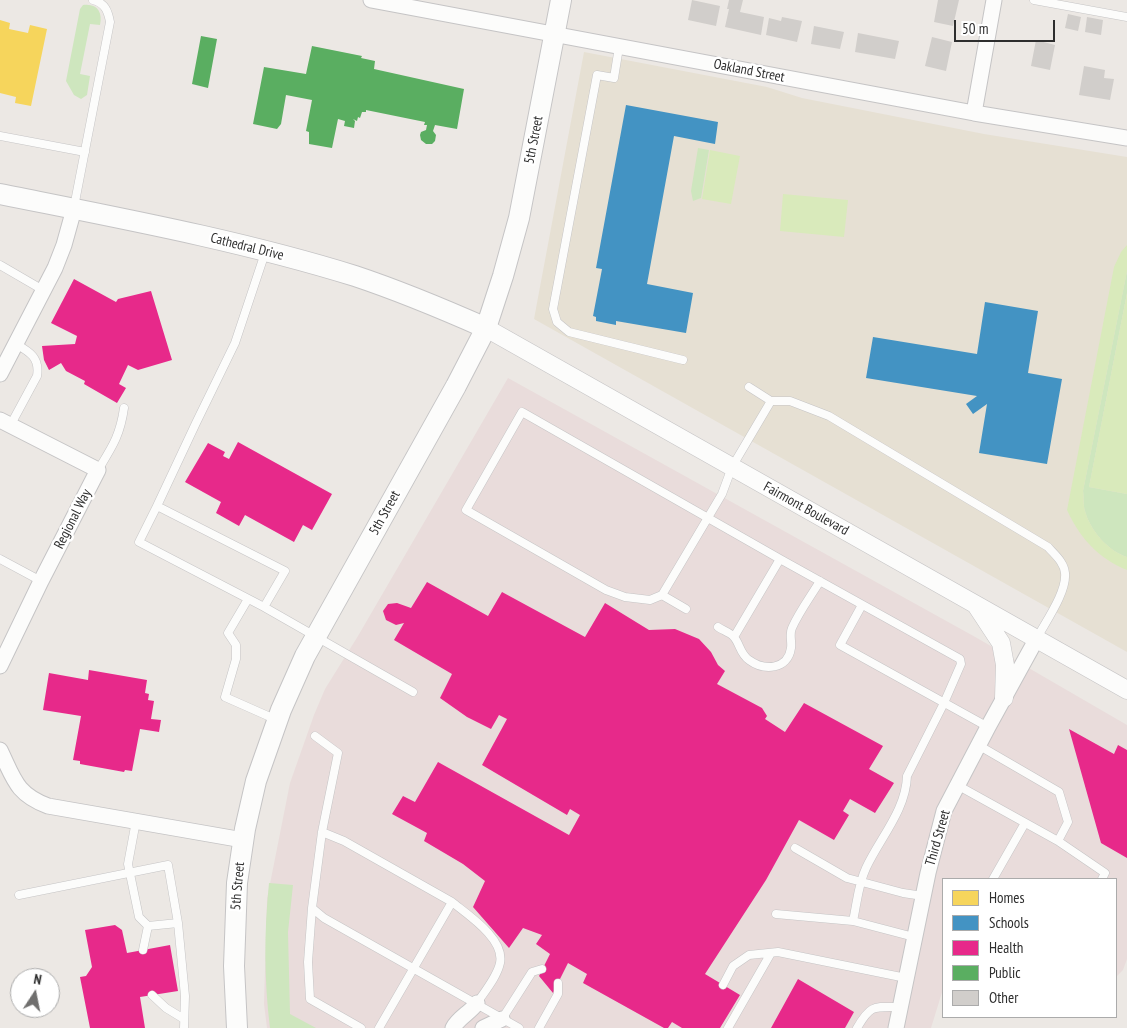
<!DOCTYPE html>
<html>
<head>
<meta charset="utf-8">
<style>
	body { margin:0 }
	#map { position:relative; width:1127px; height:1028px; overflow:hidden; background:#ece8e4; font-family:"PT Sans Narrow",sans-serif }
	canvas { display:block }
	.legend { position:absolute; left:942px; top:878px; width:175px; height:140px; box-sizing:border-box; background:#fff; border:1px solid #ababab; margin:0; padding:6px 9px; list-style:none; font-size:15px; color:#2e2e2e }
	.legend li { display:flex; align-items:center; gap:10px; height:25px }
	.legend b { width:25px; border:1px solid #ababab }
	.north { position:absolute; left:10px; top:968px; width:50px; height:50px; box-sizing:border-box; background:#fff; border:1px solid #ababab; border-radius:50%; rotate:11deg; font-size:14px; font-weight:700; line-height:20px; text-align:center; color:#2e2e2e }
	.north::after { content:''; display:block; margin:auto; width:18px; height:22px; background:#706f6e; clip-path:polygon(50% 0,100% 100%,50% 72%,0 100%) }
	.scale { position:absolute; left:954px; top:20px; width:101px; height:22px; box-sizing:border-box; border:2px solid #2e2e2e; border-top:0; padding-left:6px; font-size:15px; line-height:18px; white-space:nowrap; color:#2e2e2e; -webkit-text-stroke:4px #fff; paint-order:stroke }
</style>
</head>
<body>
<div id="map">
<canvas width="1127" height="1028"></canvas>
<ul class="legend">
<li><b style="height:14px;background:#f6d55c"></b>Homes</li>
<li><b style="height:14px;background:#4393c3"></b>Schools</li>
<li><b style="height:14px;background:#e7298a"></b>Health</li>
<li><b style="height:14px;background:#5aae61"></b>Public</li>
<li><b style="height:14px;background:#d1cecb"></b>Other</li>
</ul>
<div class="north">N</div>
<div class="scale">50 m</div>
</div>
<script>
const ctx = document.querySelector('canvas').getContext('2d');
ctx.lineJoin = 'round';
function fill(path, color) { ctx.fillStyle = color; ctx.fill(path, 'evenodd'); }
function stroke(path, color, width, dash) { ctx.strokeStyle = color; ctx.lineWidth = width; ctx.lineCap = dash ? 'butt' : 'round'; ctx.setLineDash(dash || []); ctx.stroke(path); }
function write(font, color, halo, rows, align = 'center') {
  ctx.font = font + ' "PT Sans Narrow",sans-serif'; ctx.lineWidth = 5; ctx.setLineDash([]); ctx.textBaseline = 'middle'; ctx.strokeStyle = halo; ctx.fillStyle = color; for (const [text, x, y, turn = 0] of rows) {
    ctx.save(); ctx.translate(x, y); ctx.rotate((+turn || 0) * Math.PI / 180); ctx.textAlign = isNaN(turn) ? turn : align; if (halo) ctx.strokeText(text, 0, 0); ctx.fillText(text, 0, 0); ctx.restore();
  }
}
fill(new Path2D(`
	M584 52 767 87 802 98 984 134 1127 157V652L534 319Z`), '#e6e0d3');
fill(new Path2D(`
	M508 378 977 638 1127 725V959L1123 970 1116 977V879H943V989L931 1028H267L264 1004 267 899 290 783 314 715 325 689 358 636Z`), '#e9dcdb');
fill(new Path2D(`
	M83 5C97 3 103 12 100 25L90 24 80 74 90 76 87 95 81 99 74 95 66 81 80 9Z
	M698 148 709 150 701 198 693 201 691 191Z
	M1127 271V293L1089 487 1127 494V557C1108 551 1090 530 1085 511 1083 505 1084 497 1083 491Z
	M269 883 293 885 288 932 290 1014 316 1028H270C264 979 264 932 269 883Z`), '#cee6be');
fill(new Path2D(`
	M710 150 740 156 731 204 702 199Z
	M783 194 848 200 844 237 780 231Z
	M1127 245V271L1083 491C1084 497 1083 505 1085 511 1090 530 1108 551 1127 557V570C1098 558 1080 538 1067 510L1114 267 1121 252Z
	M1127 293V494L1089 487Z`), '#d9eabb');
fill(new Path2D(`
	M0 20 10 23 9 29 28 33 30 25 47 29 31 106 15 103 16 97 0 93Z`), '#f6d55c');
fill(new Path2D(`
	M626 105 718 122 715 144 674 136 647 284 693 293 686 333 616 321V325L596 321V317L593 316 602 269 596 268Z
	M985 302 1038 311 1028 373 1062 379 1047 464 979 453 987 404 973 414 966 404 977 396 866 378 873 337 977 354Z`), '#4393c3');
fill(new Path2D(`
	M74 279 116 302 118 299 151 291 172 360 138 370 128 365 119 384 126 388 117 403 84 384 85 381 66 371 61 363 49 370 44 360 42 346 75 344 77 336 51 323Z
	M238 442 332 494 312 530 303 525 294 542 245 515 239 526 216 513 221 502 185 482 208 443 225 452 223 456 229 459Z
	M427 582 488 616 502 592 585 637 605 603 649 630 675 629 699 639 711 652 718 665 725 671 717 684 762 708 767 716 765 719 785 732 804 703 883 746 869 769 894 783 875 813 850 799 843 811 849 815 834 840 799 820 766 880 705 974 740 995 720 1028H682L672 1022 668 1028H664L583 983 587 974 568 963 553 993 539 976 550 954 536 944 542 935 523 928 509 948 473 907 485 881 463 864 424 841 427 833 392 814 403 796 415 802 438 762 569 835 580 815 570 809 567 815 482 765 507 719 499 715 491 729 467 717 440 698 452 674 394 640 404 623 396 625 386 620 383 611 388 604 397 603 411 608Z
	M89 670 147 680 145 693 149 694 148 700 154 701 151 719 161 720 159 732 140 729 132 771 125 770 124 772 80 764V761L73 760 81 716 43 710 49 673 88 680Z
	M1069 729 1114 754 1118 745 1127 750V858L1101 843Z
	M115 925 122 930 127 953 170 945 178 991 140 997 145 1028H90L80 977 86 976 92 967 85 930Z
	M798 979 854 1012 845 1028H771Z`), '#e7298a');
fill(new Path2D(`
	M201 36 217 39 208 88 192 84Z
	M312 46 362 56 361 58 375 61 374 69 464 89 457 129 435 125 433 131 436 135 435 141 432 144H426L421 140 420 135 421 132 426 130 427 125H424L425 122 366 110V112H362L360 118 358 117 357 121 353 119 355 121 354 128 344 126 345 121 338 119 332 148 309 144V132L306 131 312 100 286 95 281 124 277 129 253 124 264 67 306 74Z`), '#5aae61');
fill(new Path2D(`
	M692 0 720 6 716 26 688 20Z
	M729 0H743L740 12 764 17 761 35 725 27 729 9H727Z
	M938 0H959L953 26 934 22Z
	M1068 14 1081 17 1078 31 1065 28Z
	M782 17 802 21 797 42 766 35 769 18 781 21Z
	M1087 17 1103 20 1101 35 1085 32Z
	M814 26 844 32 840 49 811 44Z
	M858 33 899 41 895 59 855 52Z
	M932 37 952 42 946 71 925 66Z
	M1036 40 1055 45 1050 70 1031 66Z
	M1084 66 1105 70 1104 78 1114 79 1110 100 1079 95Z`), '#d1cecb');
const service = new Path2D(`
	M1034 0 1127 17
	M619 47 614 78 597 75 553 309 557 322 569 332 683 360
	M0 136 85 152
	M74 207 110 22C108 11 105 3 93 0
	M0 265 43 290
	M749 387 771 401
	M10 426 37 376C40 358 30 352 16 344
	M98 470C112 447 120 436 124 408
	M157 506 196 423 235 343 265 253
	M0 559 41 581
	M780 559 960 659 961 664 944 703 907 776C906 810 880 838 866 868 858 885 857 903 853 921
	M662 595 650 600 625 597 606 590 466 510 522 412 780 559 734 637
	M248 599 228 633 236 645V659L225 697 277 720
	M862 605 840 645 988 727
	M264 607 285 571 157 506 139 542 264 607 413 692
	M686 609 662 595 722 494 732 467 771 401H790L829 416 1048 547C1055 555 1064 562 1065 573 1067 592 1046 621 1037 638
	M718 627C722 630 731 633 734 637 740 644 740 654 749 660 764 671 788 670 791 648 792 641 789 634 792 628 799 612 811 596 820 581
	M315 736 338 753 322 832 312 908 324 918 519 1028
	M978 745 1059 792 1068 822 1058 841
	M957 785 1058 841 1105 873 1102 879
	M136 821 128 864 139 917 148 926 178 923 185 996 184 1028
	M322 832 344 841 452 902 379 1028
	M795 848 847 878 903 893 923 896
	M993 879 1025 823
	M19 895 168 865 178 923
	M452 902C468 915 505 939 500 963 497 977 485 991 477 1003
	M312 908 308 962 310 999 361 1028
	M776 914 853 921 914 937
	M143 950 148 926
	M723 985 733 966 749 955 778 952 906 978
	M152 995 166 1008 184 1019
	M502 1019 532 972 542 969
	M539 1028 558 994V983
	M728 1028 771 953
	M857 1028C871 1004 874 1007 900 1007`);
const minor = new Path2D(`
	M371 0 974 113 1127 138
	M974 113 994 0
	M0 374 55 268 64 245 74 209
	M0 420 98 470 41 581 0 666
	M0 750C14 779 16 794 48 806L243 840
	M453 1028C459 1017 470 1013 477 1003
	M483 1028 502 1019
	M896 1028 928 873 944 811 988 727 1037 638`);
const tertiary = new Path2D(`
	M486 328 1127 690
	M976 605 1001 643 1005 665 1004 698`);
const secondary = new Path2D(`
	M0 194C119 218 239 240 355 276 400 291 443 309 486 328
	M237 1028 234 966 237 883 245 829 256 781 281 710 305 656 456 386 486 328 503 276 519 218 561 0`);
stroke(service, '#c5c4c5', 9);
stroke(minor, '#c5c4c5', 17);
stroke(tertiary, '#c5c4c5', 19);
stroke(secondary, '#c5c4c5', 22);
stroke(service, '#fcfcfb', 8);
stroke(minor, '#fcfcfb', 15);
stroke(tertiary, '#fcfcfb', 18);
stroke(secondary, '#fcfcfb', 20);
write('14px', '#2e2e2e', '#fff', [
	["Oakland Street",749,71,11],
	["5th Street",534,140,-79],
	["Cathedral Drive",247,247,14],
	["Fairmont Boulevard",806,509,29],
	["5th Street",385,513,-61],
	["Regional Way",73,519,-63],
	["Third Street",938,838,-74],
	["5th Street",238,886,-85]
]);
</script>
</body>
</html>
